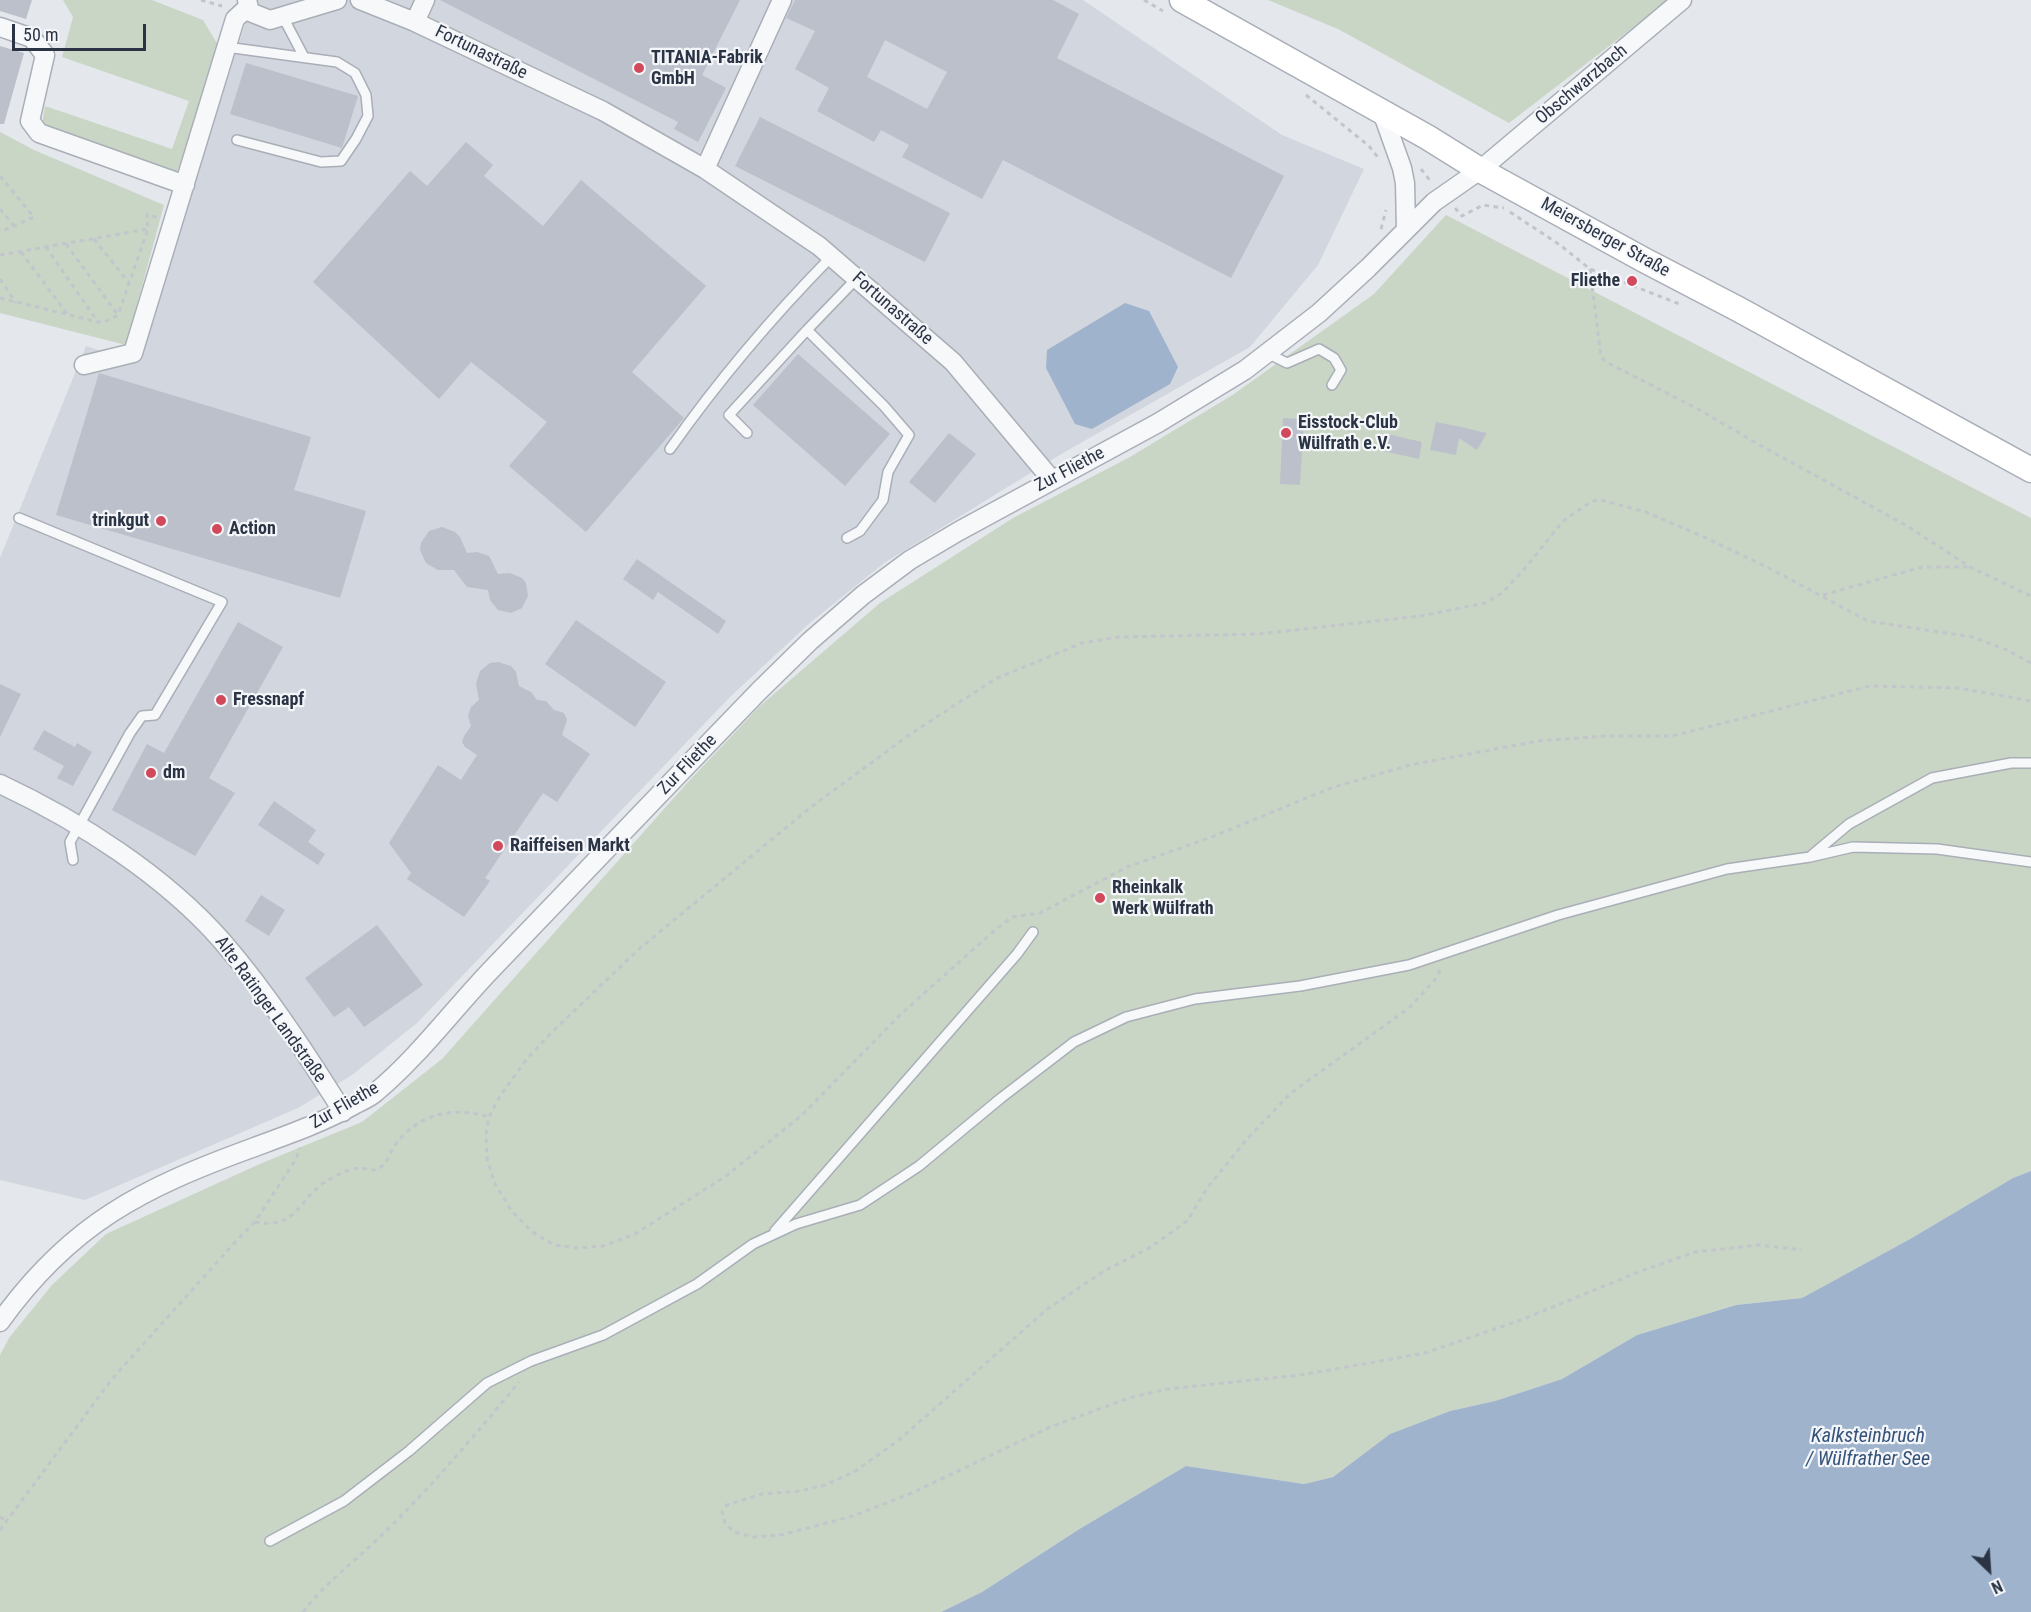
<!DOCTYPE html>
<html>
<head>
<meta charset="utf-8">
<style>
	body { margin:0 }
	#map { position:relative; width:2031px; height:1612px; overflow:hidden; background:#e4e7ec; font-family:"Roboto Condensed",sans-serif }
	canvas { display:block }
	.north { position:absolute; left:1959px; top:1540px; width:60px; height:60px; -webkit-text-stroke:4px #f4f6f9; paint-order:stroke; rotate:155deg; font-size:16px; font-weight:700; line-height:24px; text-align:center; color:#2b3445 }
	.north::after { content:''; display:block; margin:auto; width:21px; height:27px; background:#2b3445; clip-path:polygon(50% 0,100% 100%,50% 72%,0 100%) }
	.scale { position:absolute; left:12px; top:24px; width:134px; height:27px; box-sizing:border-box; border:3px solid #2b3445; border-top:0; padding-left:8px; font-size:18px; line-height:21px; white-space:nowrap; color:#2b3445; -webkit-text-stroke:4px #f4f6f9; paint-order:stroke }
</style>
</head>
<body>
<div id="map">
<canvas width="2031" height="1612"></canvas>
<div class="north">N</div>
<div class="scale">50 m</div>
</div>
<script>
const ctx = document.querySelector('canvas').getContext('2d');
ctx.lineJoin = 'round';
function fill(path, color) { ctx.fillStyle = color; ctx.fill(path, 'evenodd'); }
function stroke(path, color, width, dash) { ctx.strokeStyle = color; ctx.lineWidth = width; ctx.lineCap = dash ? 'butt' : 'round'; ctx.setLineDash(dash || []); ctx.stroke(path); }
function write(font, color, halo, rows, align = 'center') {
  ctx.font = font + ' "Roboto Condensed",sans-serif'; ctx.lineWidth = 4.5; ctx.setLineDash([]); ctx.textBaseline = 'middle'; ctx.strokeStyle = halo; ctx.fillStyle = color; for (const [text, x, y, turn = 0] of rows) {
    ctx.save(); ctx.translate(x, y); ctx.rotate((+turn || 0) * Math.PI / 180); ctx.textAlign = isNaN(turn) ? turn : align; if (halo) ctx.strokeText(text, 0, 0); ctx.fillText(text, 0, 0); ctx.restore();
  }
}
fill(new Path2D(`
	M250 0H1083L1282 135 1364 169 1318 265 1250 347 1063 453 884 563 811 622 731 696 417 1023 352 1075 298 1108 85 1200 0 1180V558L86 346 137 363 245 24Z`), '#d2d6de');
fill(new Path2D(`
	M63 0H152L203 20 218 45 176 176 41 131 45 106 172 149 189 101 62 57 73 17Z
	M1268 0H1669L1509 123 1338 29Z
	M0 132 34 150 164 205 126 345 0 313Z
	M1446 215 2031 518V1171L2013 1178 1910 1239 1802 1298 1736 1305 1637 1335 1562 1379 1495 1401 1450 1411 1390 1434 1333 1477 1304 1484 1186 1466 1081 1528 982 1592 941 1612H0V1355L9 1338 52 1285 106 1234 262 1163 362 1122 442 1059 688 782 760 706 880 603 1013 518 1130 457 1234 394 1374 294Z`), '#c9d6c5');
fill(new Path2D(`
	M1125 303 1149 311 1178 367 1170 384 1092 429 1075 424 1046 368 1047 350Z
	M2031 1171V1612H941L982 1592 1081 1528 1186 1466 1304 1484 1333 1477 1390 1434 1450 1411 1495 1401 1562 1379 1637 1335 1736 1305 1802 1298 1910 1239 2013 1178Z`), '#9fb4cc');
fill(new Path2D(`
	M0 0H32L26 19 0 11Z
	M440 0H740L702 75 726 88 698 142 674 129 678 122Z
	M795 0H1053L1079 14 1057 58 1284 176 1231 278 1003 160 982 199 902 157 909 145 881 130 874 142 817 111 829 88 795 69 815 31 786 18ZM885 40 947 72 927 109 867 77Z
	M0 46 24 53 4 124H0Z
	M246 63 358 96 342 148 230 114Z
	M760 117 950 213 925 262 735 166Z
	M466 142 493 165 484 176 543 226 581 180 706 286 632 372 684 418 586 532 509 466 547 422 471 362 439 399 313 282 410 171 427 186Z
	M798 354 890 434 845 486 753 405Z
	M99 373 311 437 294 490 366 511 340 598 56 515Z
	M1283 418 1304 419 1300 485 1280 484Z
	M1436 422 1461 427 1487 433 1477 450 1459 438 1456 455 1430 450Z
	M949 433 976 454 935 503 909 482Z
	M1387 434 1422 442 1419 459 1383 451Z
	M442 527 455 532 460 537 467 553 477 552 489 556 498 574 510 573 522 578 526 583 528 596 522 608 511 613 498 610 490 600 488 590 467 587 454 570H438L426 563 420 550 421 543 429 531Z
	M637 559 726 621 718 634 658 592 653 600 623 579Z
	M576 620 666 682 635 727 545 664Z
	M238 622 283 647 209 778 235 793 195 856 112 810 147 744 164 753Z
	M498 662 511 666 516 672 519 686 531 692 537 700 546 701 554 710 564 713 567 720 562 735 590 754 557 802 543 793 485 878 490 881 464 917 407 879 411 873 389 843 438 765 461 780 477 755 465 747 462 742 464 736 471 726 468 716 471 707 479 700 476 684 480 671 490 663Z
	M0 684 21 694 0 737Z
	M44 730 75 747 77 743 92 752 73 786 57 778 64 766 33 749Z
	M274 801 316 830 308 842 325 854 318 865 258 825Z
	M261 895 285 910 269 936 245 921Z
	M377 925 423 985 364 1027 349 1007 334 1017 305 978Z`), '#bbc0ca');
const lane = new Path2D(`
	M283 17 304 57
	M226 47 337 62 355 73 366 95 368 116 356 139 341 161 321 162 237 140
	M1267 353 1287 363 1319 349 1334 358 1341 370 1332 385
	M747 433 729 415 807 330
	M670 449C718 381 773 316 831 257
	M19 518 222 602 155 715 142 716 130 733 70 842 73 860
	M847 538 860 531 883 500 888 472 909 435 884 406 807 330 857 278
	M1812 855 1849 824 1932 778 2011 763H2031
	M775 1231 1017 954 1033 932
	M270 1541 344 1501 409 1451 487 1383 531 1361 603 1335 697 1284 753 1244 796 1224 860 1205 919 1166 1001 1098 1074 1042 1126 1017 1195 999 1300 986 1409 965 1558 915 1727 869 1810 857 1853 847 1937 849 2031 862`);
const street = new Path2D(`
	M247 0 250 12 270 20 337 0
	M360 0 415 22 603 111 705 169 819 246 953 362 1052 480
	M415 22 425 0
	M0 27 32 38 45 55 30 121 39 133 185 185
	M1382 112 1402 168 1405 183 1406 230
	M705 169 782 0
	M84 365 133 353 235 19 248 7
	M0 784C79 821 164 875 222 941 267 993 306 1053 343 1112
	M0 1322C70 1224 142 1188 252 1148 287 1135 322 1123 354 1105 361 1101 370 1098 376 1092 418 1057 452 1011 490 971 579 878 669 784 759 691L810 641 863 595 910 560 959 531 1158 423 1245 370 1319 313 1368 268 1434 202 1480 170 1682 0`);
const secondary = new Path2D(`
	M1182 0 1427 137 1480 170 1644 260 1738 309 2031 470`);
stroke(lane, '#a9aeb7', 12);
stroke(street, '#a9aeb7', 21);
stroke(secondary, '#a9aeb7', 27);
stroke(new Path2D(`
	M201 0 222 6
	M1144 0 1163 11
	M1306 95 1369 146 1380 160
	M1421 169 1432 183
	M0 176 34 217 0 232
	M1455 208 1462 216 1483 205 1504 208
	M0 209 15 227
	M1510 212 1560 245 1590 269 1682 305
	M1381 229 1386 210
	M94 239 130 284
	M66 244 118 315
	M46 247 98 322
	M21 252 68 315
	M0 255 148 229
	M1590 269 1601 357 1606 362 1698 409 1758 444 1909 527 1970 567 2031 596
	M0 279 16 303
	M0 298 98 322 106 321 118 315 148 229 147 214 158 218
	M1823 595 1922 567H1968
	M2031 663 2007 650 1972 637 1868 621 1769 568 1706 538 1646 512 1601 500 1592 501 1563 521 1527 566 1502 593 1485 603 1421 616 1260 634 1119 637 1082 643 995 679 909 735 811 807 639 949 552 1032 526 1060 500 1096 489 1117 486 1134 487 1158 494 1182 511 1210 531 1231 554 1245 578 1248 603 1246 635 1234 726 1176 801 1116 902 1013 995 930 1012 917 1040 913 1127 867 1209 838 1331 788 1410 765 1538 741 1607 736H1672L1870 686 1959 688 2031 701
	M1440 970 1435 980 1409 1008 1291 1093 1248 1138 1208 1187 1187 1221 1151 1247 1104 1271 1046 1310 899 1440 854 1472 825 1485 801 1491 762 1494 727 1505 722 1512 725 1523 734 1532 753 1537 781 1535 853 1516 912 1493 1050 1427 1129 1398 1167 1389 1301 1375 1425 1353 1521 1320 1641 1271 1695 1252 1758 1245 1802 1250
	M255 1222C296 1230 298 1200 325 1182 334 1176 349 1169 359 1168 368 1168 373 1173 381 1167 388 1162 390 1152 395 1145 419 1113 453 1106 489 1117
	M0 1517 7 1521
	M0 1530 112 1379 238 1239 255 1222 296 1159 300 1148
	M303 1612C327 1581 358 1559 385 1532 433 1485 476 1434 519 1382`), '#c2c5cb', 3, [4.5, 4.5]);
stroke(lane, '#f7f8fa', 9);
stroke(street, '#f7f8fa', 18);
stroke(secondary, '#fff', 24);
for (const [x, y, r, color] of [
	[639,68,6,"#d1495b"],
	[1632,281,6,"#d1495b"],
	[1286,433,6,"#d1495b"],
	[161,521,6,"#d1495b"],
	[217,529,6,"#d1495b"],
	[221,700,6,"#d1495b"],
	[151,773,6,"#d1495b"],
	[498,846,6,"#d1495b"],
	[1100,898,6,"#d1495b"]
]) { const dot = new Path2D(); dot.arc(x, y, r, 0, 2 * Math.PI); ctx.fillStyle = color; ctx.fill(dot); stroke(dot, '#f4f6f9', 2); }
write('18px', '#2b3445', '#f4f6f9', [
	["Fortunastraße",481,53,26],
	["Obschwarzbach",1582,85,-40],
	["Meiersberger Straße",1605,238,29],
	["Fortunastraße",892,309,41],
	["Zur Fliethe",1070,470,-28],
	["Zur Fliethe",688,765,-46],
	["Alte Ratinger Landstraße",270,1010,54],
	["Zur Fliethe",345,1106,-30]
]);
write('bold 18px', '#2b3445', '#f4f6f9', [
	["TITANIA-Fabrik",651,58],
	["GmbH",651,79],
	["Fliethe",1620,281,"right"],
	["Eisstock-Club",1298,423],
	["Wülfrath e.V.",1298,444],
	["trinkgut",149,521,"right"],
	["Action",229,529],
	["Fressnapf",233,700],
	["dm",163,773],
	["Raiffeisen Markt",510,846],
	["Rheinkalk",1112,888],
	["Werk Wülfrath",1112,909]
], 'left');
write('italic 20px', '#34527a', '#f4f6f9', [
	["Kalksteinbruch",1868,1437],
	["/ Wülfrather See",1868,1460]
]);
</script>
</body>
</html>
